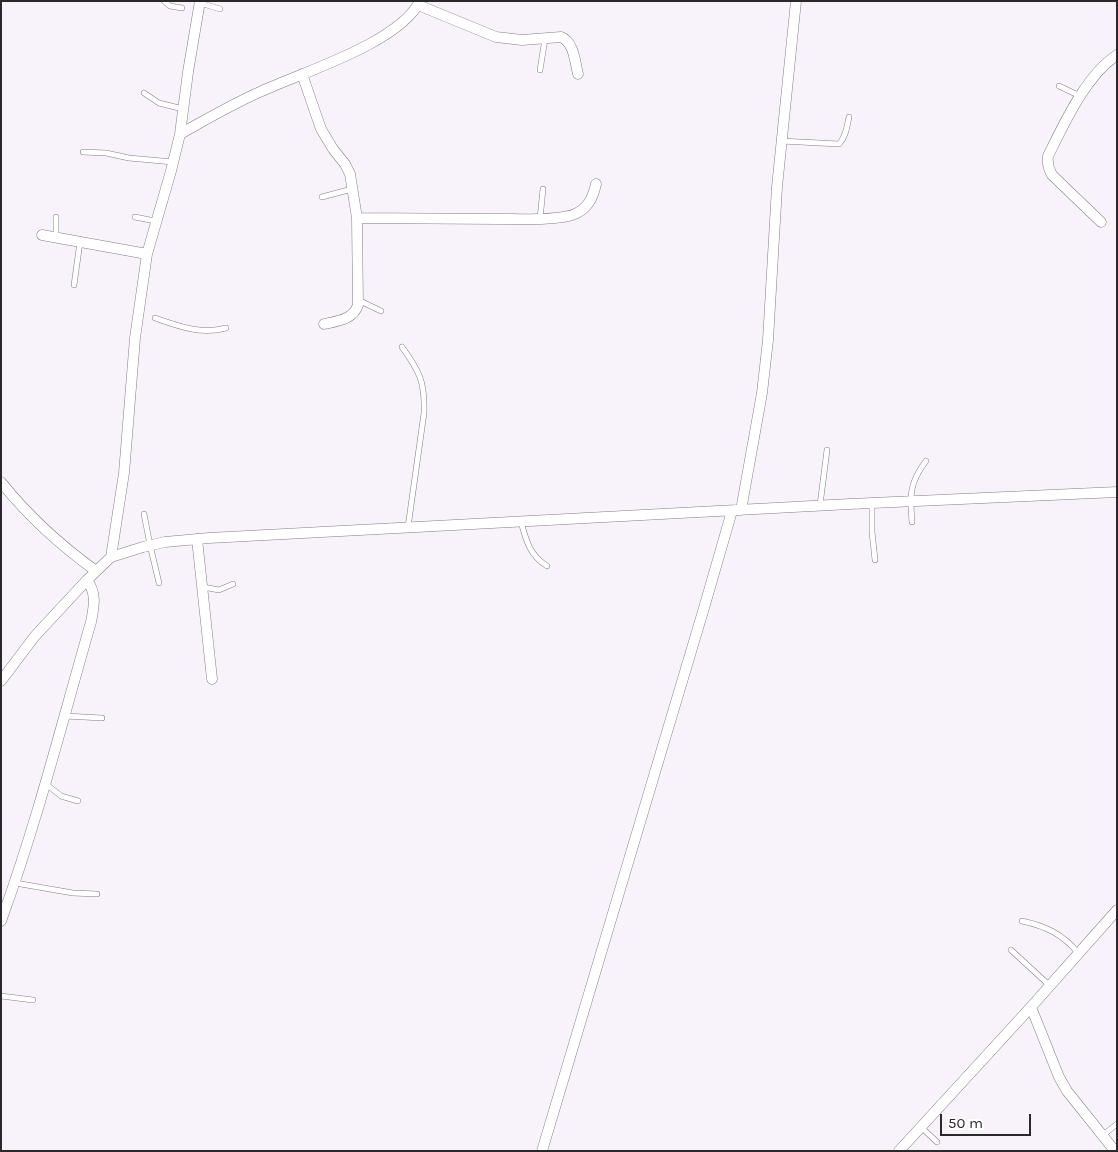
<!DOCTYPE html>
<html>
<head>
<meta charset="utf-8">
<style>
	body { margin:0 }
	#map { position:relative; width:1118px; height:1152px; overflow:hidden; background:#f8f3fb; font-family:Karla,sans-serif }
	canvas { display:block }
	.frame { position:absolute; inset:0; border:2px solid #2b282c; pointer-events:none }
	.scale { position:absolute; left:940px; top:1114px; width:91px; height:22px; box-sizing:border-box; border:2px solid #2b282c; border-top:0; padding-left:6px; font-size:15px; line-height:18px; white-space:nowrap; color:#2b282c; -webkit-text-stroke:4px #fff; paint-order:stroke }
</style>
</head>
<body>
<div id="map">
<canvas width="1118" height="1152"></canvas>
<div class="frame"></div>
<div class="scale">50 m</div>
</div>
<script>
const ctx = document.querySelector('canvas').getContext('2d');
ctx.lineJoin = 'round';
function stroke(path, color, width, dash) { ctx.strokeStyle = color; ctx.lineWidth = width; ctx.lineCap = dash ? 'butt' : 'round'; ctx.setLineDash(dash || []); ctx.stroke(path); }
const lane = new Path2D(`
	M164 1 170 6 182 8
	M200 3 220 9
	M540 70 545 39
	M1059 86 1080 96
	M144 93 159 103 183 109
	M781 141 839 144C846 137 847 126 849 117
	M83 152 106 153 129 158 173 162
	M322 197 352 189
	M56 217V238
	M135 217 155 221
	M540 219 543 189
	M74 285 80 242
	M358 300 381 311
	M155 318C178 326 201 335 226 328
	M402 347C420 372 425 382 424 413L408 527
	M872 504V532L875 560
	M820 505 827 450
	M144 514 150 545 159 583
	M521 522C526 540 530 556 547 566
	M912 522C910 496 909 483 926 461
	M203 587 219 590 233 584
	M65 716 102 718
	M46 784 61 796 78 801
	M15 883 73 893 97 894
	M1022 921C1045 926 1063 934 1078 953
	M1011 950 1049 985
	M1 996 33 1000
	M921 1127 937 1142
	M1103 1135 1117 1124`);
const street = new Path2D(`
	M418 5 496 37 522 40 561 37C574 42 575 62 578 74
	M302 74 321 129 333 149 345 164 350 174 357 218 358 305C353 320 337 321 324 324
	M180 134C207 119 234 103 262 91 303 72 399 43 420 1
	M357 218C404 218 451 219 499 219 518 219 558 221 575 214 588 208 593 198 596 184
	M1101 222 1052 175C1048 168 1047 163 1048 156 1064 124 1086 75 1117 55
	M42 235 147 254
	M1 482C29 517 60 545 96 571
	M741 510 762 393 768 340 777 187 796 1
	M197 539 212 679
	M111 557 124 473 135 338 147 254 171 171 180 134 188 72 200 1
	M1 681 35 636 87 580 111 557 143 547 165 542 209 538 850 504 1117 492
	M1 921C37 823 62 722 91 622 94 606 97 594 87 580
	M1031 1007 1059 1077 1067 1091 1115 1151
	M542 1151 704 608 732 511
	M899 1151 1031 1007 1117 910`);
stroke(lane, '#837e85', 6);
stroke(street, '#837e85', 11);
stroke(lane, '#fff', 5);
stroke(street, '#fff', 10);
</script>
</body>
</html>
